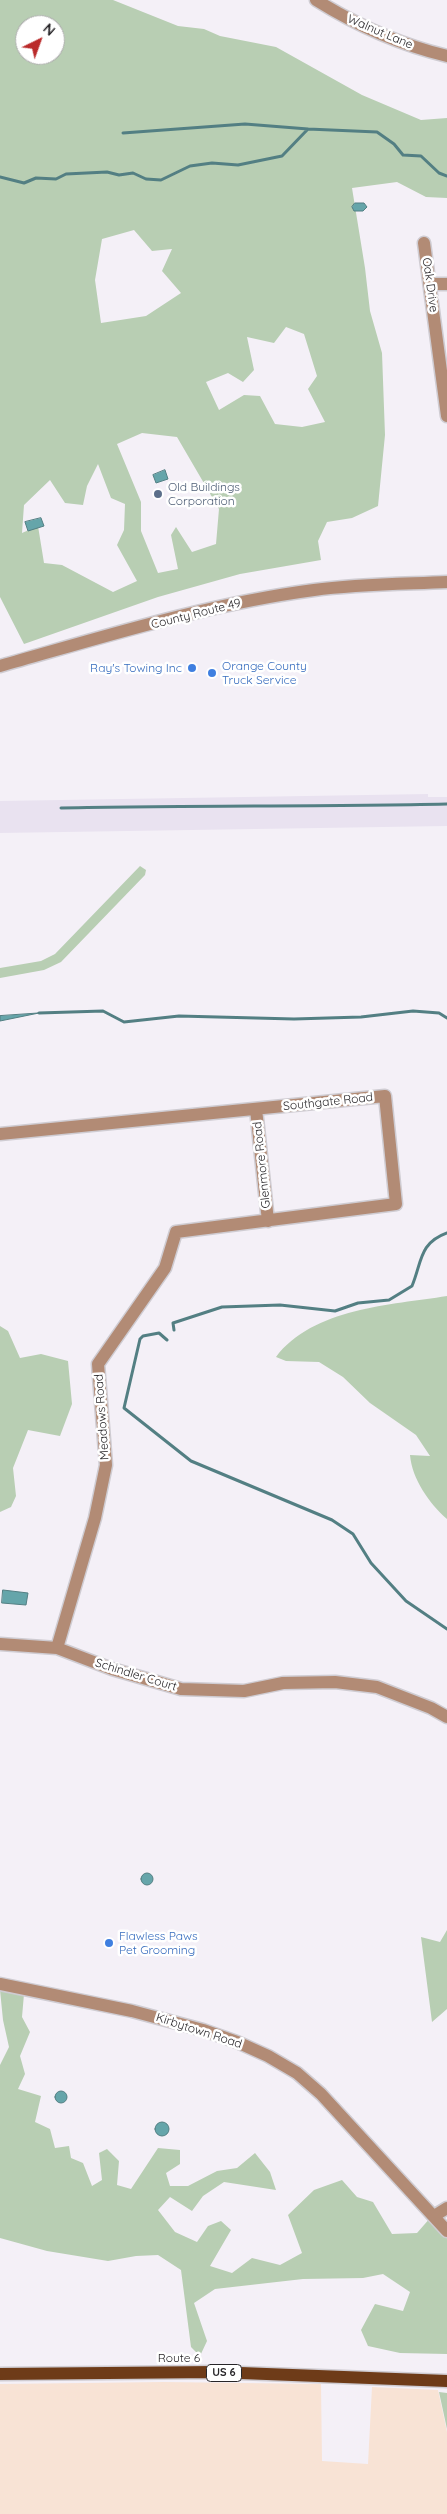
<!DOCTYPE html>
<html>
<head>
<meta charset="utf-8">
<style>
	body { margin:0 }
	#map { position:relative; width:447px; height:2514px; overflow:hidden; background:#f4f0f7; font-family:Quicksand,sans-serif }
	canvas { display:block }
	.north { position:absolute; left:15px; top:15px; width:50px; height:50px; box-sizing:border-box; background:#fff; border:1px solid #a9a8a9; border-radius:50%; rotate:42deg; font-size:14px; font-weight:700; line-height:20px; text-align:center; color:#282629 }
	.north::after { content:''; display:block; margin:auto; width:18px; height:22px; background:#ba2a2a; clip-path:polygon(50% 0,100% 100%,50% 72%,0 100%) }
</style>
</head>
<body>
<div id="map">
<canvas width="447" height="2514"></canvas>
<div class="north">N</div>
</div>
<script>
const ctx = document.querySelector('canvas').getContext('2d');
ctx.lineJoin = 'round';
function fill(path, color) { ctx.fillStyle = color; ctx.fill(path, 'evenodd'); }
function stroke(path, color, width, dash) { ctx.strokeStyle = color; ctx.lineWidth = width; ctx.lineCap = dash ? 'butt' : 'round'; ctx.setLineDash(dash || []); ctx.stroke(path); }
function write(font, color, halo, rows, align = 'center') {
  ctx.font = font + ' Quicksand,sans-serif'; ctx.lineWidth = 5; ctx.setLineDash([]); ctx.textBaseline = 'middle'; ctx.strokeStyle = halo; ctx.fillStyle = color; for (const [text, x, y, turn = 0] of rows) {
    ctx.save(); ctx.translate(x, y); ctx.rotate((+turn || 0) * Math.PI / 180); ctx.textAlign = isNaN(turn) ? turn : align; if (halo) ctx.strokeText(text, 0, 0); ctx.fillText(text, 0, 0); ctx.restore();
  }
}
fill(new Path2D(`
	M428 794V797H447V826L0 833V801Z`), '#e9e2f0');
fill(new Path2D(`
	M164 2382 321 2384 322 2461 368 2464 372 2387 438 2390 447 2432V2514H0V2384Z`), '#f8e3d5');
fill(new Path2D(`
	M0 0H113L178 26 204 29 220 36 276 47 362 95 421 120 447 118V198L426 197 397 182 352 188 365 268 370 311 382 353 385 435 378 506 352 518 327 522 318 541 321 560 240 574 158 597 24 644 0 597ZM25 25H55V55H25ZM134 230 152 251 172 249 162 271 181 293 146 316 101 323 95 280 102 239ZM286 327 304 334 317 376 308 389 325 422 302 427 275 424 260 396 244 395 219 410 206 382 228 373 243 382 254 370 247 337 274 343ZM142 433 177 437 219 509 216 544 192 552 176 527 171 535 178 569 158 573 141 531V502L117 444ZM98 464 111 498 125 504 124 530 117 545 137 581 113 592 62 565 44 563 38 526 22 533 24 505 50 480 65 503 83 505 87 486Z
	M140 866 146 870 145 875 61 962 44 970 0 978V968L41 961 55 954Z
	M447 1296V1519C429 1503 412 1479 410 1455L430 1456 416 1435 370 1403 343 1377 319 1362 286 1361 276 1357C313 1308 391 1305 447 1296Z
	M0 1326 8 1331 20 1358 41 1354 68 1361 72 1404 60 1436 28 1430 13 1468 16 1496 11 1507 0 1512Z
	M447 1930V2009L432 2022 421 1937 440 1942Z
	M0 1990 24 1994 22 2017 30 2032 20 2056 25 2074 18 2089 41 2096 35 2122 50 2129 55 2148 69 2146 71 2158 83 2163 92 2186 102 2180 99 2153 107 2149 119 2161 117 2185 131 2189 158 2148 180 2150V2164L166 2173 170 2186H188L217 2171 237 2168 255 2153 270 2172 276 2190 224 2182 203 2196 192 2211 170 2197 158 2210 175 2232 197 2242 208 2226 221 2221 231 2230 210 2266 232 2273 252 2258 280 2265 302 2253 288 2215 314 2190 342 2180 357 2197 373 2202 392 2234 417 2233 431 2217 447 2236V2354L400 2353 368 2346 361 2330 375 2304 403 2311 410 2292 383 2274 363 2278 303 2279 215 2289 194 2303 207 2341 200 2356 191 2347 181 2270 158 2255 136 2256 108 2261 47 2251 0 2238V2065L9 2047 3 2020Z
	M439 2392 447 2393V2429Z`), '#b8ceb3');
const water = new Path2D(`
	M355 203H364L367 207 363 211H354L352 207Z
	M165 470 168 479 156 483 153 475Z
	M41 518 44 526 28 531 25 522Z
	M39 1013 0 1021V1016Z
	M3 1590 28 1593 26 1605 2 1603Z
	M141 1879a6 6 0 1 1 12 0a6 6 0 1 1-12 0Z
	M55 2097a6 6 0 1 1 12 0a6 6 0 1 1-12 0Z
	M155 2129a7 7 0 1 1 14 0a7 7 0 1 1-14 0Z`);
fill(water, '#65a5aa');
stroke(water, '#537f83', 1);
stroke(new Path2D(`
	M123 133 245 124 308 129
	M0 177 24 183 36 178 56 179 66 174 107 172 119 175 133 173 146 179 161 180 190 166 212 163 238 165 282 156 308 129 377 132 394 144 403 155 421 156 439 173 447 176
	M61 808C190 805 318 807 447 804
	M39 1013 103 1011 124 1022 179 1016 294 1019 361 1017 413 1011 439 1013 447 1018
	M174 1330 173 1323 222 1307 280 1305 335 1311 358 1303 389 1300 412 1286C422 1262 419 1243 447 1233
	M167 1340 159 1333 143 1336 140 1339 124 1408 191 1461 332 1520 353 1534 371 1563 406 1601 447 1629`), '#537f83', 3);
const minor = new Path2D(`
	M316 0C356 25 401 45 447 56
	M424 243 447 416
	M431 284H447
	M256 1109 268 1221
	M0 1134 385 1096 396 1204 176 1232 165 1268 98 1364 106 1465 95 1518 57 1648
	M0 1644 57 1648 112 1669 181 1689 244 1691 283 1683 335 1682 377 1687 431 1708 447 1717
	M0 1984 132 2011 203 2030 237 2042 268 2056 297 2073 321 2094 447 2231
	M434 2216 447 2208`);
const tertiary = new Path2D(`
	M0 666C103 637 207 604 314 590 358 584 403 584 447 582`);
const primary = new Path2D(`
	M0 2374 215 2372 447 2381`);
stroke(minor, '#cfccd2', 15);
stroke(tertiary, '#cfccd2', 15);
stroke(primary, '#cfccd2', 15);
stroke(minor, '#b28b75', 12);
stroke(tertiary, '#b28b75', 12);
stroke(primary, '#6e3b18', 12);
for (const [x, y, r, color] of [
	[158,494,5,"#5c6f8a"],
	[192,668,5,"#3f7fe0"],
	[212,673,5,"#3f7fe0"],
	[109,1943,5,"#3f7fe0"]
]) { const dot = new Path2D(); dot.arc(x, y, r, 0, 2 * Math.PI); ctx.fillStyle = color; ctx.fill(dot); stroke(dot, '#fff', 2); }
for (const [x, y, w] of [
	[224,2373,35]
]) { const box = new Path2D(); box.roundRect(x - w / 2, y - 8.5, w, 17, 4); ctx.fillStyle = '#fff'; ctx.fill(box); stroke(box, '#282629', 1); }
write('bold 11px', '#282629', null, [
	["US 6",224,2373]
]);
write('12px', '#282629', '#fff', [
	["Walnut Lane",380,32,23],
	["Oak Drive",430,285,82],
	["County Route 49",196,614,-14],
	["Southgate Road",328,1102,-6],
	["Glenmore Road",262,1165,-96],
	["Meadows Road",102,1417,-94],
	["Schindler Court",136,1675,17],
	["Kirbytown Road",199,2031,18],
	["Route 6",179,2358]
]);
write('12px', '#4e5e75', '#fff', [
	["Old Buildings",168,487],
	["Corporation",168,501]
], 'left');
write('12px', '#366cbe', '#fff', [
	["Orange County",222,666],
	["Truck Service",222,680],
	["Ray's Towing Inc",182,668,"right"],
	["Flawless Paws",119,1936],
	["Pet Grooming",119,1950]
], 'left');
</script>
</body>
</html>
